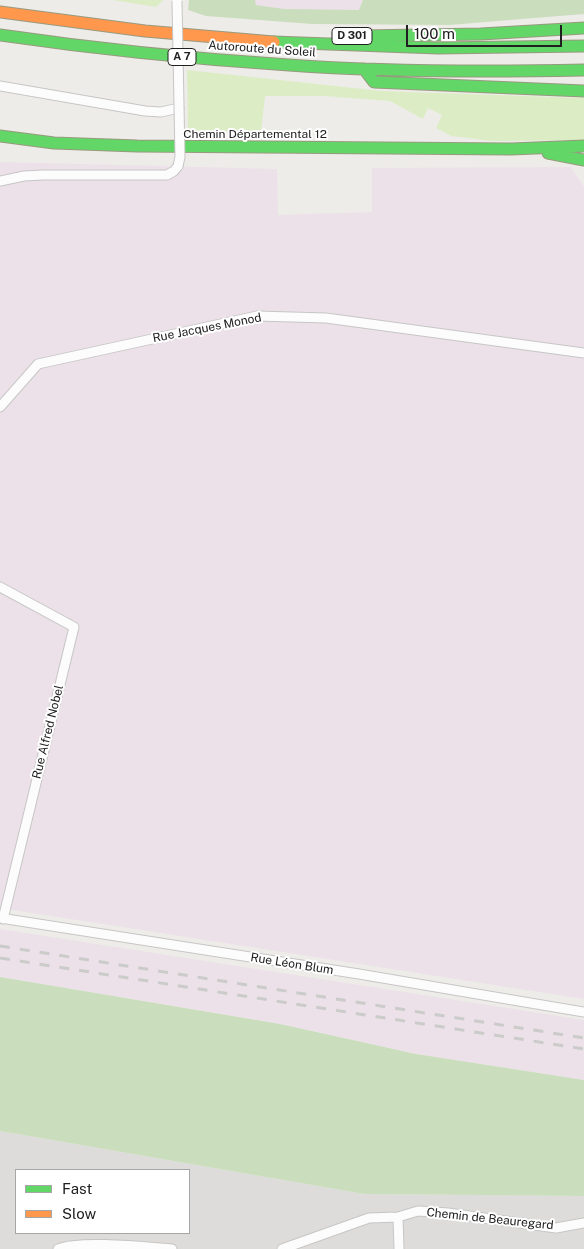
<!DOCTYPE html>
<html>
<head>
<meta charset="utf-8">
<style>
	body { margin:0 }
	#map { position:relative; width:584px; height:1249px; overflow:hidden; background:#eeece9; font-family:"Public Sans",sans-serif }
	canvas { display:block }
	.legend { position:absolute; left:15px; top:1169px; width:175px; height:65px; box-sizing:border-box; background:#fff; border:1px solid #a6a6a6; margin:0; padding:6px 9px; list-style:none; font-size:15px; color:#202020 }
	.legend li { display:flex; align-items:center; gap:10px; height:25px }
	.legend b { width:25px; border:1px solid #a6a6a6 }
	.scale { position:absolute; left:406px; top:25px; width:156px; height:22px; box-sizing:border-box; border:2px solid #202020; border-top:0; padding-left:6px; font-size:15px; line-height:18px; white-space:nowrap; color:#202020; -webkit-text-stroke:4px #fff; paint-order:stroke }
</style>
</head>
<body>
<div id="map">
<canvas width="584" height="1249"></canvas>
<ul class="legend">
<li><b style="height:6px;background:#63d668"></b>Fast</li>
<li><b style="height:6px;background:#ff974d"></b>Slow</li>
</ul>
<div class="scale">100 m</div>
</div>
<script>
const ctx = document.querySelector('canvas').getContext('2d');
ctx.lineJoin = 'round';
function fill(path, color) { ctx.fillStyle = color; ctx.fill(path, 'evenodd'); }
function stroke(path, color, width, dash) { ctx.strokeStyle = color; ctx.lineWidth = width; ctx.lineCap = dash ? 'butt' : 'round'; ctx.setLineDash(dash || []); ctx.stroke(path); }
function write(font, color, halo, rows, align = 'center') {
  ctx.font = font + ' "Public Sans",sans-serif'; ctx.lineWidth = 4; ctx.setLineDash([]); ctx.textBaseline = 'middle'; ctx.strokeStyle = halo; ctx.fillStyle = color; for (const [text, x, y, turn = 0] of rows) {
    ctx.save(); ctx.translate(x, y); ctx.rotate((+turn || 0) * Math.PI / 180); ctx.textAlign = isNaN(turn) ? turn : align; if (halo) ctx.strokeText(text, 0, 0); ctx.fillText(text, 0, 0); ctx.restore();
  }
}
fill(new Path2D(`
	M0 1131 364 1194 584 1196V1249H0ZM16 1170H189V1233H16Z`), '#dddcda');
fill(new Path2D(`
	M191 0H496L396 9 251 12Z
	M0 162 277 169 278 215 372 212V168L571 167 584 187V999L0 908Z
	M0 929 584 1020V1080L416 1054 280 1024 0 977Z`), '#ece1e8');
fill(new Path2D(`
	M112 0H163L156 7Z
	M187 70 382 91 584 98V140L492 141 451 136 436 128 442 115 428 108 423 119 390 101 323 96H265L261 132 221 131 188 133Z`), '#dcedc6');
fill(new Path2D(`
	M189 0H255L256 5 284 9 359 10 363 0H584V14L449 25 312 24 206 16 188 10Z
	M0 977 280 1024 416 1054 584 1080V1196L364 1194 0 1131Z`), '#cadebd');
const street = new Path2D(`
	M0 86 145 111 161 112 179 108
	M0 181 24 176 43 175H167L174 171 178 166
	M0 407 38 364 257 316 326 318 584 353
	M0 587 74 627 3 919
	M0 918 359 974 584 1012
	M398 1217 399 1249
	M58 1249C81 1240 145 1247 172 1249
	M282 1249 369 1218 398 1217 418 1211 448 1213 556 1228 584 1223`);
const fast = new Path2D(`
	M0 35C96 49 192 59 289 65 387 72 486 72 584 70
	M361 36 481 34 584 28
	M274 42 438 48 584 46
	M364 69 374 82 584 91
	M0 136 54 143 137 146 511 149 584 146
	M548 153 584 160`);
const slow = new Path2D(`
	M0 12 145 31 274 42`);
stroke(street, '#c7c6c5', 11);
stroke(fast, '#989a7f', 13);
stroke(slow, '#989a7f', 13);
stroke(street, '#fcfcfc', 9);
stroke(fast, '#63d668', 11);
stroke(slow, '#ff974d', 11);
stroke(new Path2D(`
	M0 946 584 1038
	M0 958 584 1049`), '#cbcbca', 3, [10, 10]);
const streetBridge = new Path2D(`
	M177 1 180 157 178 166`);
stroke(streetBridge, '#c7c6c5', 11, []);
stroke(streetBridge, '#fcfcfc', 9);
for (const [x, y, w] of [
	[352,36,40],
	[182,57,28]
]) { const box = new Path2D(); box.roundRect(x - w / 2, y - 8.5, w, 17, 4); ctx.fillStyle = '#fff'; ctx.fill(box); stroke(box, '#202020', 1); }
write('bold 11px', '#202020', null, [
	["D 301",352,36],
	["A 7",182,57]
]);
write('12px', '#202020', '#fff', [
	["Autoroute du Soleil",262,49,4],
	["Chemin Départemental 12",255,134],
	["Rue Jacques Monod",207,328,-11],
	["Rue Alfred Nobel",48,732,-76],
	["Rue Léon Blum",292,964,9],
	["Chemin de Beauregard",490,1219,6]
]);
</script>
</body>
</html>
